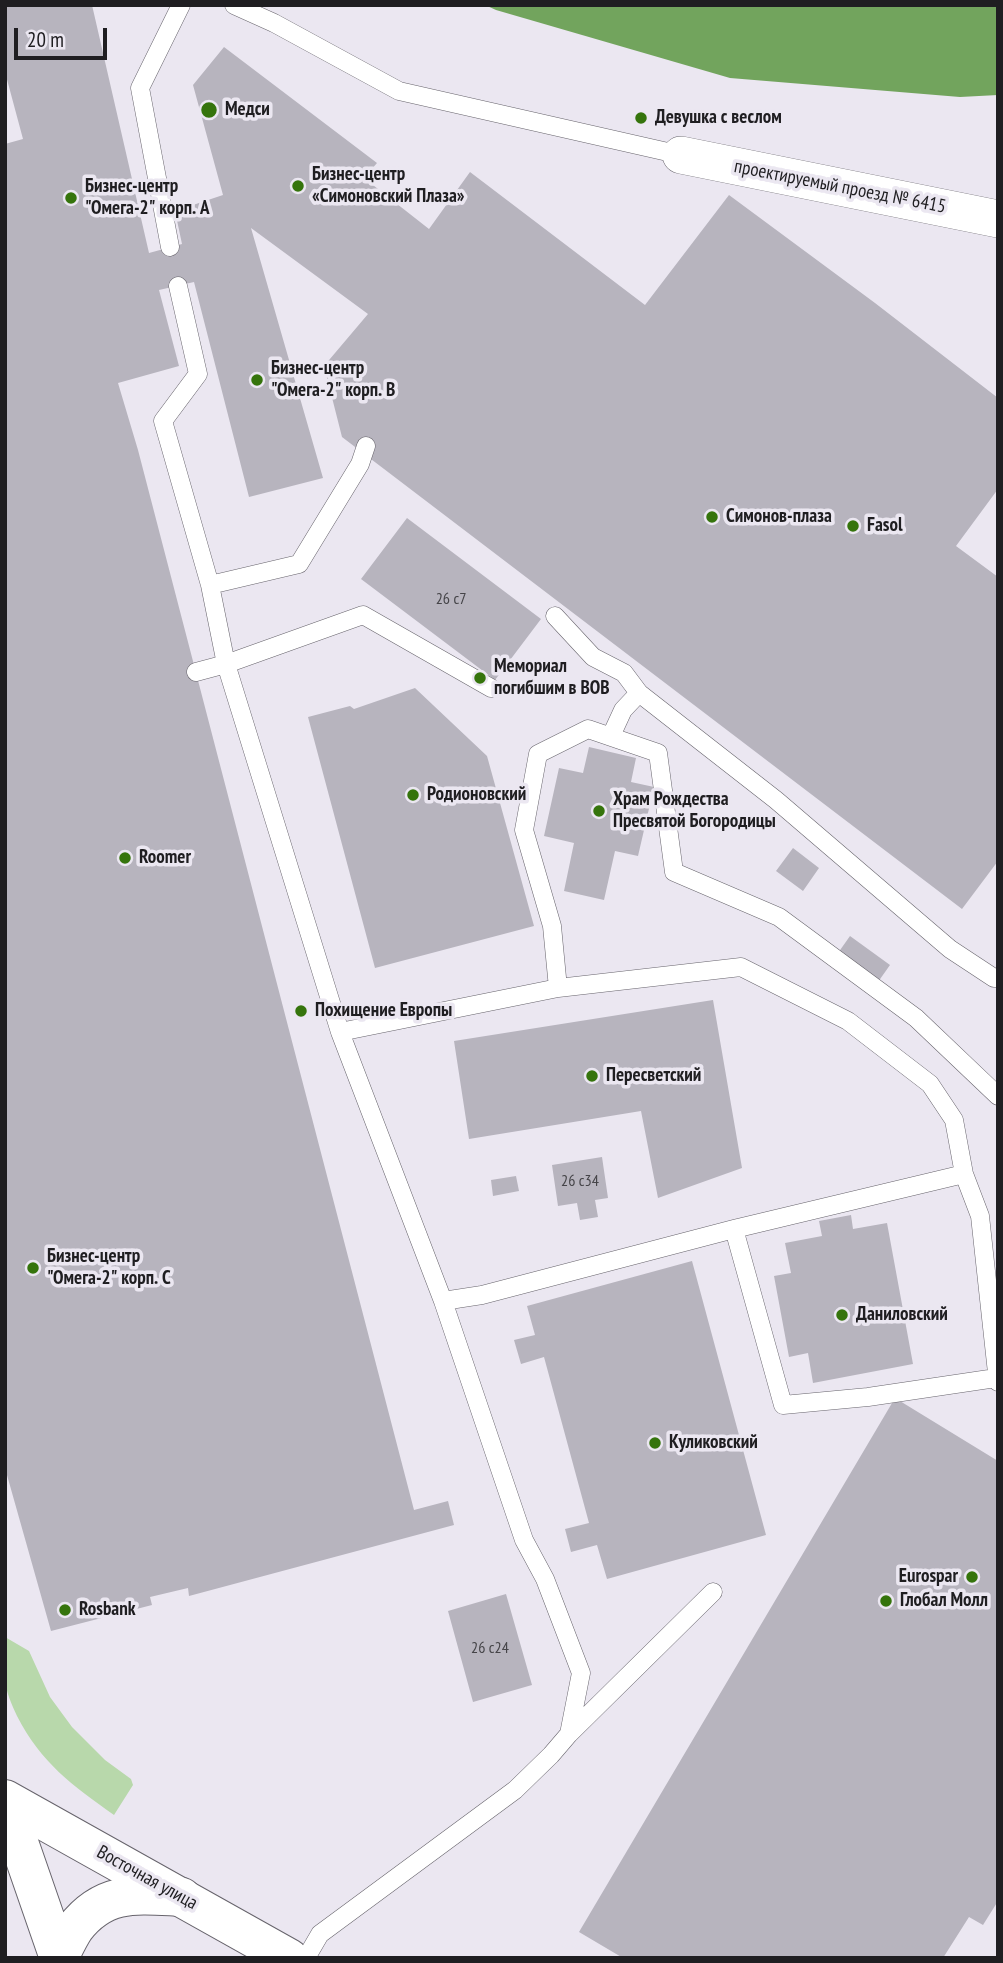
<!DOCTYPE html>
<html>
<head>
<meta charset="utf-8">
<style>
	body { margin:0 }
	#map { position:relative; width:1003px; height:1963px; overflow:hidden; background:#ebe7f1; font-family:"PT Sans Narrow",sans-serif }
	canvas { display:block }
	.frame { position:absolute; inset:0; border:7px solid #1f1e21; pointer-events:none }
	.scale { position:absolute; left:14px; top:28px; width:93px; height:32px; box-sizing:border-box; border:4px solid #1f1e21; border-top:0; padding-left:9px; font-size:21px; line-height:24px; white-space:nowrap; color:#1f1e21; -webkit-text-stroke:5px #ebe7f1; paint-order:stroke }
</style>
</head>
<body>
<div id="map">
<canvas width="1003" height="1963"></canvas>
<div class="frame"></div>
<div class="scale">20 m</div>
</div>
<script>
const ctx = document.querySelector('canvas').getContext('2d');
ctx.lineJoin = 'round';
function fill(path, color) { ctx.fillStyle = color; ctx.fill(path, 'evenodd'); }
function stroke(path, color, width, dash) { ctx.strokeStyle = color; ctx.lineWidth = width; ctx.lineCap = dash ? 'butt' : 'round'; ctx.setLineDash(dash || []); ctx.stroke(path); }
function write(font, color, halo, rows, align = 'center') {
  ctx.font = font + ' "PT Sans Narrow",sans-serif'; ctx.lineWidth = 7; ctx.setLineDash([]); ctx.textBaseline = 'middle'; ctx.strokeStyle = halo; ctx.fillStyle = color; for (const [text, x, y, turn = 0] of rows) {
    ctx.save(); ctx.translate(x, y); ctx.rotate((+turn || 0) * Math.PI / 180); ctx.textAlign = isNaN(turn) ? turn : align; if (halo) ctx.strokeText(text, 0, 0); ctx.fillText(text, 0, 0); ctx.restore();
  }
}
fill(new Path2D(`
	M5 1637 29 1651 50 1697 72 1727 105 1760 131 1779 133 1785 114 1815C72 1785 41 1763 17 1716 12 1705 6 1692 5 1680 4 1666 5 1651 5 1637Z`), '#b8d8ab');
fill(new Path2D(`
	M485 5H998V95L960 97 730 78 496 10Z`), '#72a45d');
fill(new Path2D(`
	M5 5H92L149 253 182 244 175 211 223 195 193 85 224 47 377 163 364 178 429 229 470 172 645 305 729 195 875 303 998 398V489L956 546 998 577V861L962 909 342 437 324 366 368 314 251 228 323 478 249 497 194 282 159 290 179 366 118 383 138 450 414 1510 448 1501 454 1525 189 1596 188 1588 150 1597 152 1605 51 1631 5 1468V144L23 139 5 72Z
	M407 518 541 619 495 680 361 579Z
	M415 688 487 756 534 926 375 968 308 717 350 706 354 709Z
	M589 747 636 758 631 782 654 787 638 856 615 851 604 900 564 891 574 843 544 836 559 768 583 773Z
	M793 848 819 868 803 891 776 871Z
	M850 936 890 965 878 982 838 953Z
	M713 1000 742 1168 658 1198 641 1111 469 1139 454 1041Z
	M602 1157 608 1198 595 1200 598 1217 580 1220 577 1203 558 1206 552 1165Z
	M516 1176 519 1191 493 1196 491 1180Z
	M851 1215 853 1229 887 1223 913 1364 813 1383 808 1353 789 1357 774 1276 791 1273 785 1243 822 1236 819 1221Z
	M692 1261 766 1535 607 1579 597 1545 571 1552 565 1529 589 1523 544 1357 521 1364 514 1340 535 1335 527 1306Z
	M895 1398 998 1461V1901L983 1925 969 1917 943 1958H623L579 1932Z
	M506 1594 532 1685 473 1702 448 1611Z`), '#b7b4be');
const service = new Path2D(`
	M234 5 274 23 399 91 681 155
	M170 247 140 88 181 5
	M178 286 198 374 163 421 210 585 226 664 340 1032 443 1301 524 1540 545 1579 581 1673 569 1734 551 1755 515 1790 320 1934 306 1958
	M210 585 299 564 360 464 366 446
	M555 616 593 657 624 673 639 693 776 800 950 949 994 978H998
	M196 672 226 664 363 615 491 688
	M611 736 623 710 639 693
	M558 988 552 926 524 830 538 754 588 729 658 753 674 872 779 917 916 1018 998 1096
	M340 1032 558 988 741 967 848 1021 930 1084 954 1120 964 1174 980 1216 998 1382
	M734 1229 783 1405 868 1397 996 1378
	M443 1301 482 1295 734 1229 964 1174
	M569 1734 713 1592`);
const minor = new Path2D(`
	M681 155 998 219`);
const tertiary = new Path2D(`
	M5 1802 59 1958
	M59 1958C64 1948 69 1937 75 1928 105 1889 139 1895 182 1897`);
const secondary = new Path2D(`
	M5 1799 289 1958`);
stroke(service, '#67646c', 19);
stroke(minor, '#67646c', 38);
stroke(tertiary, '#67646c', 40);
stroke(secondary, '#67646c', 40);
stroke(service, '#fff', 18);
stroke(minor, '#fff', 37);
stroke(tertiary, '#fff', 38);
stroke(secondary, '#fff', 38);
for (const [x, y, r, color] of [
	[209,110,9,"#35740c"],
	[641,118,7,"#35740c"],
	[298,186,7,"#35740c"],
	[71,198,7,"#35740c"],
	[257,380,7,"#35740c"],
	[712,517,7,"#35740c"],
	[853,526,7,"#35740c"],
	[480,678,7,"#35740c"],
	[413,795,7,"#35740c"],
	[599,811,7,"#35740c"],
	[125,858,7,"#35740c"],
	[301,1011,7,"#35740c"],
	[592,1076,7,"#35740c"],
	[33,1268,7,"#35740c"],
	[842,1315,7,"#35740c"],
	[655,1443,7,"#35740c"],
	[972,1577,7,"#35740c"],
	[886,1601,7,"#35740c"],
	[65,1610,7,"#35740c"]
]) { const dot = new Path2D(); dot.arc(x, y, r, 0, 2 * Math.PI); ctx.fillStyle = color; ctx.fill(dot); stroke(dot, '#ebe7f1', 2.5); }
write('16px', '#454448', null, [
	["26 с7",451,599],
	["26 с34",580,1181],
	["26 с24",490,1648]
]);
write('bold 19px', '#1f1e21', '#ebe7f1', [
	["Медси",225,110],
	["Девушка с веслом",655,118],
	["Бизнес-центр",312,175],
	["«Симоновский Плаза»",312,197],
	["Бизнес-центр",85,187],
	["\"Омега-2\" корп. A",85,209],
	["Бизнес-центр",271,369],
	["\"Омега-2\" корп. B",271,391],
	["Симонов-плаза",726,517],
	["Fasol",867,526],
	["Мемориал",494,667],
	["погибшим в ВОВ",494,689],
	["Родионовский",427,795],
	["Храм Рождества",613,800],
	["Пресвятой Богородицы",613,822],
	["Roomer",139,858],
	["Похищение Европы",315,1011],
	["Пересветский",606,1076],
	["Бизнес-центр",47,1257],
	["\"Омега-2\" корп. C",47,1279],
	["Даниловский",856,1315],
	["Куликовский",669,1443],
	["Eurospar",958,1577,"right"],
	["Глобал Молл",900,1601],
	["Rosbank",79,1610]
], 'left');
write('19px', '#1f1e21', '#ebe7f1', [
	["проектируемый проезд № 6415",840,187,11],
	["Восточная улица",147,1878,29]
]);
</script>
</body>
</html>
